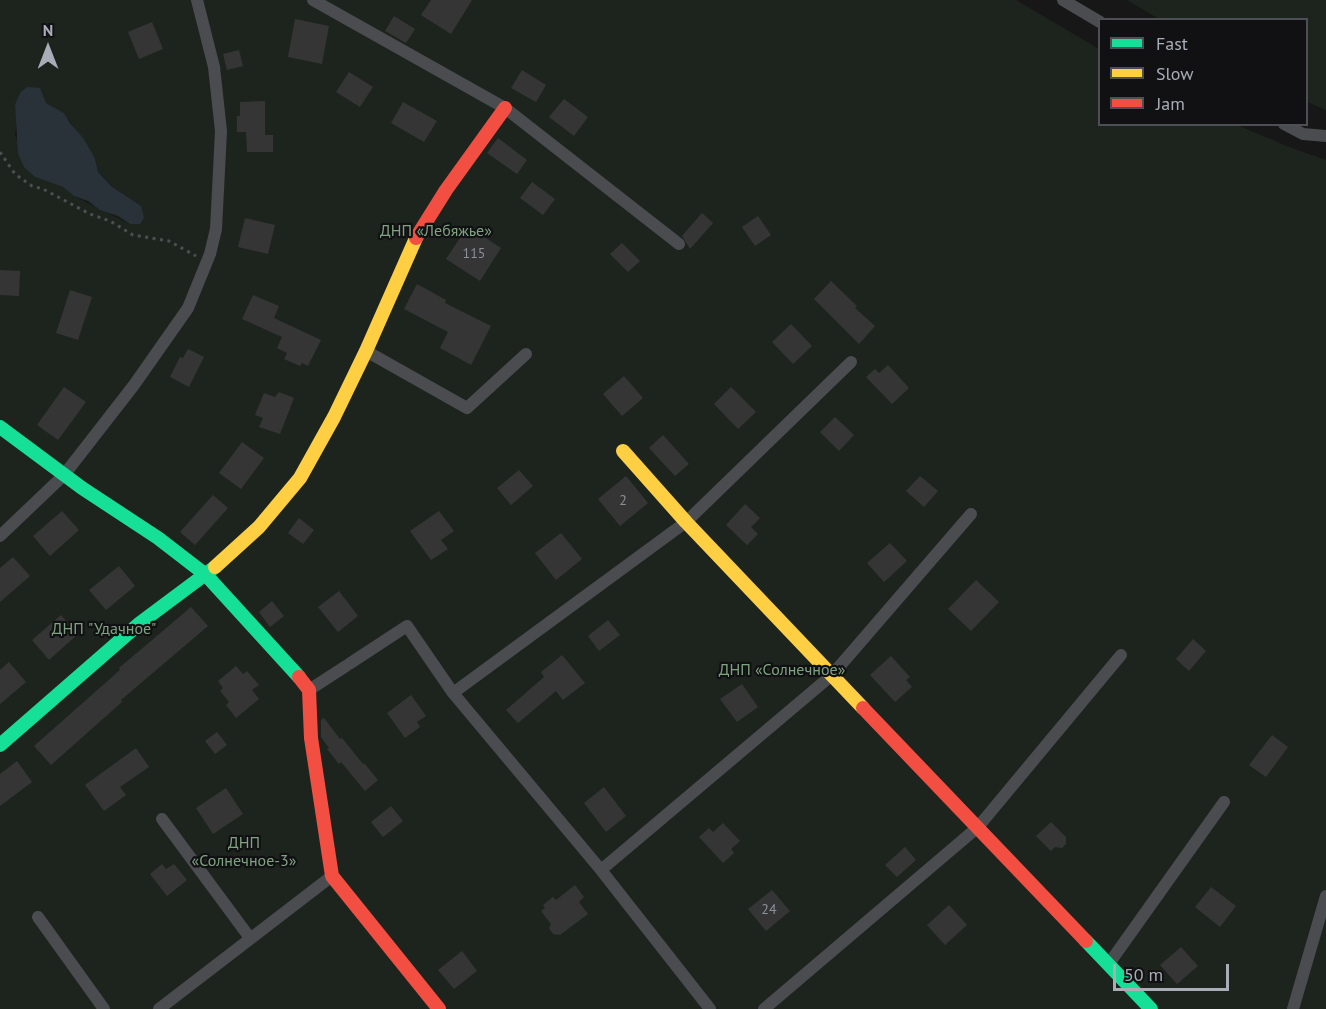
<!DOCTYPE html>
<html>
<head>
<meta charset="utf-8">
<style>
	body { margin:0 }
	#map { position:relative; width:1326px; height:1009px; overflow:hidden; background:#171717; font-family:"PT Sans",sans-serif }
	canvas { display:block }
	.legend { position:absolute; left:1098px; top:18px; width:210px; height:108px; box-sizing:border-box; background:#111113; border:2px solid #4d4f55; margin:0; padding:8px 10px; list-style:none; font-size:18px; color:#a8adb8 }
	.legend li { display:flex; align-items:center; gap:12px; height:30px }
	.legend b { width:30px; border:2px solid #4d4f55 }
	.north { position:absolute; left:18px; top:18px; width:60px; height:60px; -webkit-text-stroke:4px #111113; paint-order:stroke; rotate:0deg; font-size:16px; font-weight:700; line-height:24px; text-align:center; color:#a8adb8 }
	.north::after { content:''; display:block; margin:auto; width:21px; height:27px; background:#a8adb8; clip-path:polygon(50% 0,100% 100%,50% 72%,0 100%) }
	.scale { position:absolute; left:1113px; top:964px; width:116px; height:27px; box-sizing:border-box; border:3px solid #a8adb8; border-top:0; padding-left:8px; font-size:18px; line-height:21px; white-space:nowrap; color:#a8adb8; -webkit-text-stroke:4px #111113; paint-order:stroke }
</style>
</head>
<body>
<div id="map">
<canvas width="1326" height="1009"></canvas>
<ul class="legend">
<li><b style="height:8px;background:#16e098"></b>Fast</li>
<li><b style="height:8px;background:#ffcf43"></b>Slow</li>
<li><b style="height:8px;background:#f24e42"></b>Jam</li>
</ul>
<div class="north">N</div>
<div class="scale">50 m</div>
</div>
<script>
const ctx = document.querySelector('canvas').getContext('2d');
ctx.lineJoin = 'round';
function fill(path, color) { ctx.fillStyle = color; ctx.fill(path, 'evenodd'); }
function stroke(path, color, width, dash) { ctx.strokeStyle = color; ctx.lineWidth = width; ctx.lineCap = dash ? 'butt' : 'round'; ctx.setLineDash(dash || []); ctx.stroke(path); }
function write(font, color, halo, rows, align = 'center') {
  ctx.font = font + ' "PT Sans",sans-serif'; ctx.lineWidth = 4.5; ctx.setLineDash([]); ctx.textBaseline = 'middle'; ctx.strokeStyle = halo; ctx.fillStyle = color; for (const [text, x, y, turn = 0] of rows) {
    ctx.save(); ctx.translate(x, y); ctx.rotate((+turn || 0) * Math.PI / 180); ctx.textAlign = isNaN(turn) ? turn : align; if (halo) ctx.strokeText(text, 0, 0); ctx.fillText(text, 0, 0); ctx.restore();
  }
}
fill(new Path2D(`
	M0 0H1016L1099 49 1100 124 1237 125 1289 147 1326 160V1009H0ZM20 93 46 103 64 113 95 158 98 172 111 186 141 206 130 224 74 196 63 187 35 177 15 135 17 120 15 104Z
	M1127 0H1326V110L1307 102 1306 20 1159 19Z`), '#1d241e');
fill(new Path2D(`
	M27 87 40 88 46 103 64 113 70 123 83 138 95 158 98 172 111 186 141 206 144 218 140 224H130L118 216 100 210 88 201 74 196 63 187 35 177 24 167 18 153 15 104 20 93Z`), '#2a3239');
fill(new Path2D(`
	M431 0H472L451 34 421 15Z
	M394 16 415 29 406 43 385 31Z
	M295 19 329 26 322 64 288 57Z
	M152 22 163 49 139 59 128 32Z
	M239 50 243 66 227 70 223 54Z
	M522 70 546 85 536 102 511 88Z
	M349 72 373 87 360 107 336 92Z
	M564 99 588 117 574 136 549 117Z
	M265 101V135H273V152H247L246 132H237V116H240V102Z
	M403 102 437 121 424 142 391 123Z
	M498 138 527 160 517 174 487 153Z
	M532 182 555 199 543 215 520 198Z
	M702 213 713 223 690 249 682 236Z
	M758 216 771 235 755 246 742 227Z
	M245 218 275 225 268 254 238 247Z
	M468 226 501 248 480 281 446 259Z
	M622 243 640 261 628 272 610 254Z
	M0 270 20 271 19 296 0 295Z
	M831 281 857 306 855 308 875 326 859 344 814 299Z
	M417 284 446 300 445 303 491 326 471 365 440 348 448 332 404 309Z
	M70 290 92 297 78 340 56 333Z
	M253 295 279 306 274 318 321 340 308 366 302 363 300 366 284 359 287 353 277 348 282 337 242 319Z
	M791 324 812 346 793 364 772 342Z
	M188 349 204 357 189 387 170 377 180 357 183 358Z
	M888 365 909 388 892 404 866 377 875 369 879 373Z
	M624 376 643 398 622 416 603 394Z
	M64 387 86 402 58 440 37 425Z
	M731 387 756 412 738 429 714 404Z
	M279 392 294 398 280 434 259 427 263 418 255 415 264 393 275 397Z
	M835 417 854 435 839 451 820 432Z
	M663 435 689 464 675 476 649 448Z
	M242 442 264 458 241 489 219 473Z
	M519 470 533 486 511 505 497 488Z
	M626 476 648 503 620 526 598 499Z
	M920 476 938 491 924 507 906 491Z
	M213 495 228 508 195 545 180 532Z
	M745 504 760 518 751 527 758 534 747 545 726 525Z
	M62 511 79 530 50 556 33 536Z
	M439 511 454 531 441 540 448 549 431 560 410 531Z
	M299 518 314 530 303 544 288 533Z
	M561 533 582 559 556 580 535 553Z
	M890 543 907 561 884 582 867 563Z
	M13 557 30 576 0 602V568Z
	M119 566 135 586 106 610 89 590Z
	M976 580 999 602 971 631 948 609Z
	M339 591 358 616 338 632 318 607Z
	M272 601 284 616 270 627 259 612Z
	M191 607 208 626 121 700 122 702 51 765 34 746 120 670 119 668Z
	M61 615 78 634 49 660 32 640Z
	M608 620 620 635 599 651 588 636Z
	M1193 639 1206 651 1189 671 1176 659Z
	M562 655 585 683 563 700 556 691 518 723 506 710 544 677 541 672Z
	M891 656 910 677 906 680 912 687 895 702 870 675Z
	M9 662 26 682 0 704V670Z
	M236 666 243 674 247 671 259 685 252 690 259 699 236 718 226 705 229 702 220 691 223 688 218 681Z
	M742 684 758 707 737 722 720 699Z
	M411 695 426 716 417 722 420 727 405 738 387 713Z
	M324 718 340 739 342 738 363 764 364 763 378 780 365 791 341 762 339 764 327 749 329 748 321 737V720Z
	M217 732 227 745 215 754 205 741Z
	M1272 735 1288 747 1266 777 1249 765Z
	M136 748 149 767 120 787 126 795 104 811 85 785Z
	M17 761 32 782 0 806V774Z
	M604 787 626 816 606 832 584 803Z
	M226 788 243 814 213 834 196 808Z
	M391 806 403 821 383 837 371 822Z
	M1051 822 1066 837V844L1062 848 1055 847 1051 851 1036 836Z
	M723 823 740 841 731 849 734 853 723 863 699 837 709 828 713 832Z
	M905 847 916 860 897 877 885 865Z
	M162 864 166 869 174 864 187 880 167 896 150 874Z
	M575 885 584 897 579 902 588 914 560 935 553 934 549 928 551 924 541 911 545 908 543 905 553 897 556 900Z
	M1211 887 1236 906 1220 927 1195 907Z
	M772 890 790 911 766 931 748 909Z
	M949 905 967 925 945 945 927 925Z
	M1181 947 1198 966 1177 984 1160 965Z
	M462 951 477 971 454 989 438 970Z`), '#353536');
stroke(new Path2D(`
	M0 152 15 174 32 186 43 189 90 214 110 221 133 235 169 241 196 256`), '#4d4e52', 3, [3, 4.5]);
stroke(new Path2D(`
	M313 0 505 108 679 244
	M1063 0 1100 22
	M1284 124 1303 134 1326 136
	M366 351 467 408 526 354
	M0 536 64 475 134 385 188 308 210 254 216 229 221 131 214 67 197 0
	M349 664 407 626 453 693 601 870 710 1009
	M309 690 346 666
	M453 693 686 522 851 362
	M162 819 250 938
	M601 870 832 675 971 514
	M38 917 104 1009
	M1108 965 1224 802
	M159 1009 332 876
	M764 1009 978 827 1121 655
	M1293 1009 1326 896`), '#4b4c50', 12);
stroke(new Path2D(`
	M0 427 82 488 158 538 206 575 299 677
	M0 745 140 623 215 567
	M1086 941 1151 1009`), '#16e098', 14);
stroke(new Path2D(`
	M623 451 686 522 863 708
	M215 567 259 527 300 478 334 417 366 351 416 238`), '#ffcf43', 14);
stroke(new Path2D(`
	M416 238 446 190 505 108
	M299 677 309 690 311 738 332 876 439 1009
	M863 708 1086 941`), '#f24e42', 14);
write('14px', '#8b8f98', null, [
	["115",474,254],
	["2",623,501],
	["24",769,910]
]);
write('16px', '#7fa381', '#111113', [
	["ДНП «Лебяжье»",436,231],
	["ДНП \"Удачное\"",104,629],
	["ДНП «Солнечное»",782,670],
	["ДНП",244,843],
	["«Солнечное-3»",244,861]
]);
</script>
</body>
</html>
